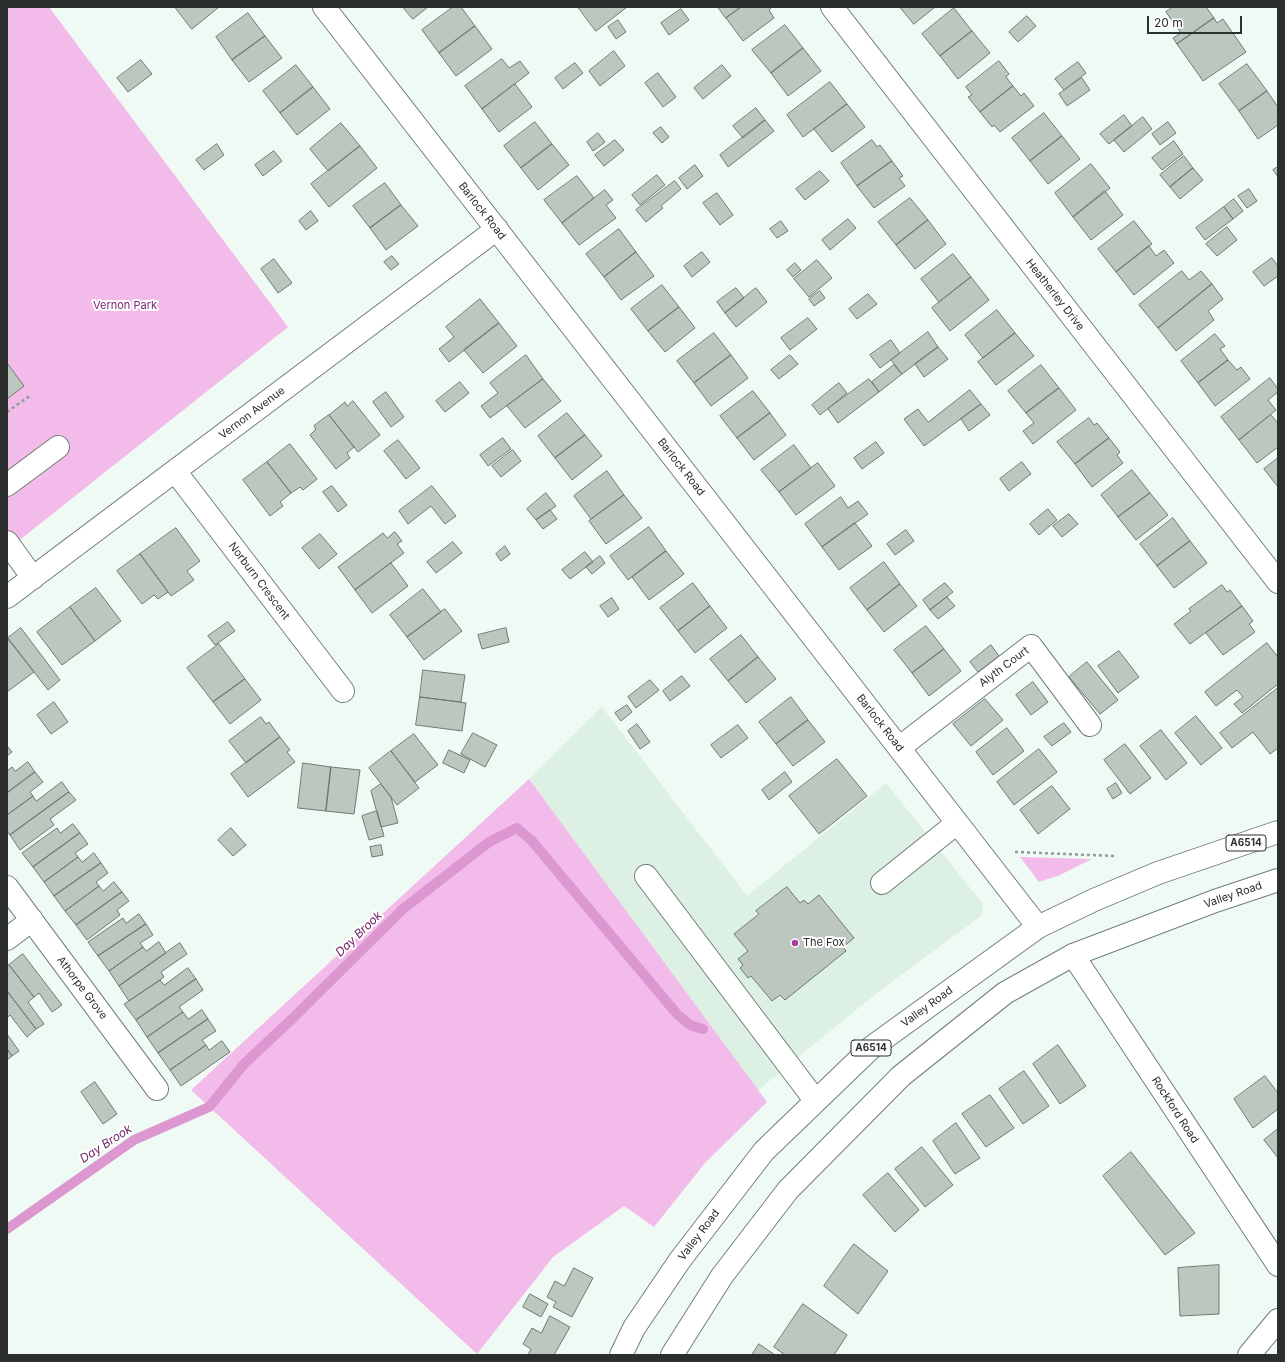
<!DOCTYPE html>
<html>
<head>
<meta charset="utf-8">
<style>
	body { margin:0 }
	#map { position:relative; width:1285px; height:1362px; overflow:hidden; background:#eefaf3; font-family:Inter,sans-serif }
	canvas { display:block }
	.frame { position:absolute; inset:0; border:8px solid #2b2f2d; pointer-events:none }
	.scale { position:absolute; left:1147px; top:16px; width:95px; height:18px; box-sizing:border-box; border:2px solid #2b2f2d; border-top:0; padding-left:5px; font-size:12px; line-height:14px; white-space:nowrap; color:#2b2f2d; -webkit-text-stroke:3px #fff; paint-order:stroke }
</style>
</head>
<body>
<div id="map">
<canvas width="1285" height="1362"></canvas>
<div class="frame"></div>
<div class="scale">20 m</div>
</div>
<script>
const ctx = document.querySelector('canvas').getContext('2d');
ctx.lineJoin = 'round';
function fill(path, color) { ctx.fillStyle = color; ctx.fill(path, 'evenodd'); }
function stroke(path, color, width, dash) { ctx.strokeStyle = color; ctx.lineWidth = width; ctx.lineCap = dash ? 'butt' : 'round'; ctx.setLineDash(dash || []); ctx.stroke(path); }
function write(font, color, halo, rows, align = 'center') {
  ctx.font = font + ' Inter,sans-serif'; ctx.lineWidth = 4; ctx.setLineDash([]); ctx.textBaseline = 'middle'; ctx.strokeStyle = halo; ctx.fillStyle = color; for (const [text, x, y, turn = 0] of rows) {
    ctx.save(); ctx.translate(x, y); ctx.rotate((+turn || 0) * Math.PI / 180); ctx.textAlign = isNaN(turn) ? turn : align; if (halo) ctx.strokeText(text, 0, 0); ctx.fillText(text, 0, 0); ctx.restore();
  }
}
fill(new Path2D(`
	M602 707 747 896 886 783 983 904 981 916 878 992 757 1091 529 779Z`), '#ddf0e4');
fill(new Path2D(`
	M7 7H49L288 327 7 550Z
	M529 779 767 1102 705 1163 654 1227 624 1206 553 1257 477 1354 191 1090Z
	M1020 857 1092 859 1060 875 1039 882Z`), '#f3bbe9');
stroke(new Path2D(`
	M7 1229 134 1140 209 1107 244 1064 293 1018 403 909 489 842 517 828 532 841 677 1014 690 1025 703 1029`), '#dc97d1', 10);
const building = new Path2D(`
	M175 7H219L192 29Z
	M403 7H428L413 19Z
	M453 7H461L475 26 439 53 422 30Z
	M578 7H627L596 31Z
	M718 7H741L726 18Z
	M741 7H772L769 10 774 18 743 41 726 18Z
	M900 7H935L914 24Z
	M1173 7H1206L1214 18 1177 44 1173 38 1181 33 1166 12Z
	M954 8 972 31 940 56 922 34Z
	M681 9 689 20 669 35 661 23Z
	M248 13 265 36 232 60 216 37Z
	M1027 16 1036 26 1018 42 1009 32Z
	M1214 18 1217 23 1223 19 1246 52 1203 81 1177 44Z
	M618 20 626 32 616 39 608 27Z
	M785 25 803 48 771 73 752 50Z
	M475 26 492 49 456 76 439 53Z
	M972 31 990 53 958 79 940 56Z
	M265 36 282 58 249 82 232 60Z
	M803 48 821 71 788 96 771 73Z
	M614 51 625 66 600 86 589 71Z
	M502 59 509 68 520 61 529 73 482 109 465 86Z
	M141 60 152 74 128 92 117 78Z
	M999 61 1009 74 1006 77 1013 86 980 112 968 97 972 95 966 87Z
	M1078 62 1086 73 1064 90 1055 79Z
	M575 63 583 73 563 89 555 78Z
	M1247 64 1267 91 1239 111 1219 84Z
	M296 65 313 87 280 113 263 91Z
	M722 65 731 76 703 99 694 88Z
	M658 73 676 97 663 107 645 83Z
	M1082 78 1090 90 1067 106 1059 94Z
	M830 82 847 104 803 137 787 115Z
	M515 84 532 107 499 132 482 109Z
	M1013 86 1021 96 1024 93 1034 106 1000 132 994 125 992 127 980 112Z
	M313 87 330 109 297 135 280 113Z
	M1267 91 1278 107V125L1258 139 1239 111Z
	M847 104 865 127 832 152 814 129Z
	M756 108 765 120 743 138 733 126Z
	M1044 113 1062 136 1030 161 1012 138Z
	M1124 115 1132 126 1109 144 1100 134Z
	M1143 117 1152 129 1124 152 1114 140Z
	M765 120 774 131 728 167 720 155Z
	M535 122 552 144 521 168 504 146Z
	M1168 122 1176 133 1160 145 1152 134Z
	M341 123 360 146 328 171 310 149Z
	M661 127 669 137 662 143 653 133Z
	M598 133 605 142 593 151 587 142Z
	M1062 136 1080 159 1048 184 1030 161Z
	M615 140 624 150 604 166 595 155Z
	M872 140 877 147 880 145 892 161 857 186 841 163Z
	M1174 141 1183 154 1162 170 1152 158Z
	M217 144 224 155 204 170 196 160Z
	M552 144 569 165 538 190 521 168Z
	M360 146 377 168 329 207 311 184Z
	M274 151 282 161 263 176 255 165Z
	M1184 156 1193 168 1170 187 1160 175Z
	M892 161 903 176 899 178 905 186 874 208 857 186Z
	M1091 164 1110 188 1073 217 1055 193Z
	M695 165 703 176 687 189 679 178Z
	M1278 167V177L1273 170Z
	M1193 168 1203 180 1180 199 1170 187Z
	M820 171 829 181 805 200 796 189Z
	M657 175 665 185 640 205 632 195Z
	M577 176 594 198 562 223 544 200Z
	M675 181 681 189 661 206 663 208 646 222 636 210Z
	M385 183 401 205 370 228 353 206Z
	M1249 189 1257 201 1247 208 1238 196Z
	M605 190 613 200 606 205 616 218 579 245 562 223Z
	M1105 191 1123 215 1091 240 1073 217Z
	M717 193 733 215 720 225 703 203Z
	M910 198 928 220 896 245 878 222Z
	M1234 199 1243 211 1233 219 1224 207Z
	M401 205 418 226 386 250 370 228Z
	M1224 207 1233 219 1205 240 1196 228Z
	M311 211 318 221 306 230 299 221Z
	M848 219 856 228 830 250 822 240Z
	M928 220 946 244 915 269 896 245Z
	M781 221 788 231 777 238 770 229Z
	M1134 221 1152 244 1116 272 1098 249Z
	M1227 227 1237 240 1217 256 1206 244Z
	M619 229 636 252 604 277 586 254Z
	M1149 246 1156 256 1164 250 1174 263 1134 295 1116 272Z
	M636 252 654 276 621 300 604 277Z
	M702 252 710 262 692 277 684 266Z
	M953 254 971 277 939 302 921 279Z
	M392 256 399 264 391 270 384 262Z
	M1272 258 1278 266V276L1264 286 1253 272Z
	M274 259 292 283 278 293 261 269Z
	M817 260 832 278 809 297 794 279Z
	M795 263 801 270 793 277 787 270Z
	M1182 271 1189 280 1201 271 1212 284 1158 328 1139 305Z
	M971 277 989 300 950 331 932 308Z
	M1212 284 1223 299 1208 311 1214 320 1176 351 1158 328Z
	M662 285 679 307 648 331 631 309Z
	M736 288 744 298 725 313 717 302Z
	M756 288 767 302 736 327 725 313Z
	M820 291 825 298 814 306 809 299Z
	M868 294 877 304 857 319 849 309Z
	M480 299 499 323 449 362 439 349 454 337 446 327Z
	M679 307 695 328 665 352 648 331Z
	M997 310 1015 333 983 358 965 335Z
	M808 318 817 329 790 350 781 338Z
	M499 323 517 346 483 373 464 350Z
	M928 332 938 347 902 374 891 360Z
	M714 333 731 355 694 383 677 361Z
	M1015 333 1034 356 996 385 978 362Z
	M1215 334 1225 346 1220 349 1228 360 1198 383 1181 361Z
	M891 340 900 353 880 368 870 355Z
	M938 347 948 359 924 377 915 364Z
	M526 355 543 379 490 418 481 406 498 393 490 383Z
	M731 355 748 378 711 406 694 383Z
	M790 355 798 364 779 379 771 370Z
	M1228 360 1237 370 1241 367 1250 379 1215 406 1198 383Z
	M7 363 24 386 7 399Z
	M894 365 902 374 879 392 872 382Z
	M1041 365 1059 388 1026 413 1008 391Z
	M1270 378 1278 389V392L1268 400 1276 410 1239 440 1221 417Z
	M543 379 561 401 525 428 507 406Z
	M869 379 879 392 838 423 828 409Z
	M460 382 469 393 445 412 436 401Z
	M839 383 847 393 820 415 812 405Z
	M1059 388 1076 410 1033 444 1023 431 1034 423 1026 413Z
	M970 390 981 404 924 446 904 419 918 409 928 422Z
	M753 391 770 413 737 438 720 416Z
	M386 392 404 417 391 427 373 402Z
	M353 401 380 435 358 452 329 415 345 402 347 406Z
	M981 404 990 415 969 431 961 419Z
	M567 413 585 435 555 458 538 436Z
	M770 413 786 435 754 460 737 438Z
	M329 415 354 447 347 453 350 458 336 469 310 435 316 429 314 426Z
	M1271 415 1278 423V447L1257 463 1239 440Z
	M1089 418 1094 425 1097 423 1109 438 1075 464 1057 442Z
	M585 435 602 456 572 480 555 458Z
	M503 438 511 449 488 466 480 455Z
	M1109 438 1120 452 1117 455 1123 463 1092 487 1075 464Z
	M398 440 420 468 406 479 384 451Z
	M876 442 884 453 862 469 854 458Z
	M290 444 317 479 303 490 300 487 291 493 267 462Z
	M794 445 811 468 779 492 761 470Z
	M513 450 521 461 501 477 492 466Z
	M1278 458V487L1264 469Z
	M267 462 291 493 280 502 283 506 270 516 243 480Z
	M1022 462 1031 474 1009 491 1000 479Z
	M818 463 835 486 796 515 779 492Z
	M1132 470 1150 493 1118 517 1101 495Z
	M607 471 624 495 591 519 574 496Z
	M332 486 347 505 338 512 323 492Z
	M432 486 456 516 445 524 431 506 408 524 399 511Z
	M546 493 556 506 536 520 527 509Z
	M1150 493 1168 515 1136 540 1118 517Z
	M624 495 642 518 606 544 589 521Z
	M841 497 848 508 858 501 868 514 822 547 805 524Z
	M1048 509 1057 520 1039 535 1030 524Z
	M550 510 557 519 543 529 536 520Z
	M1069 514 1078 524 1062 537 1053 526Z
	M1173 518 1190 541 1157 566 1140 544Z
	M855 523 872 546 839 570 822 547Z
	M649 527 666 551 628 580 610 556Z
	M176 528 200 561 187 571 194 580 171 596 140 554Z
	M906 530 914 541 895 555 887 544Z
	M395 532 402 541 397 544 404 553 355 590 338 567 383 533 387 538Z
	M320 534 337 554 319 569 302 548Z
	M1190 541 1207 563 1174 588 1157 566Z
	M453 542 462 553 436 573 427 562Z
	M505 546 510 554 501 561 496 554Z
	M666 551 684 574 649 600 632 577Z
	M585 552 593 562 570 579 562 570Z
	M140 554 168 592 158 599 154 595 142 604 117 571Z
	M600 556 605 563 592 574 586 567Z
	M884 562 900 584 867 610 850 588Z
	M391 563 408 586 372 613 355 590Z
	M693 583 710 606 678 631 660 608Z
	M945 583 953 592 930 610 923 600Z
	M900 584 917 606 884 632 867 610Z
	M1222 585 1227 592 1230 590 1242 606 1190 644 1174 624 1191 611 1189 609Z
	M96 588 121 621 95 641 70 607Z
	M423 589 441 612 407 637 390 615Z
	M947 597 955 606 938 619 930 610Z
	M612 598 619 609 608 617 600 606Z
	M710 606 727 628 695 653 678 631Z
	M1242 606 1253 621 1249 624 1255 632 1223 655 1206 633Z
	M70 607 95 641 62 665 37 632Z
	M445 609 462 631 424 660 407 637Z
	M228 622 235 631 215 645 208 636Z
	M926 626 944 649 912 673 894 650Z
	M21 628 60 680 48 690 8 638Z
	M506 628 509 642 482 649 478 635Z
	M741 635 758 657 728 681 710 659Z
	M7 638 34 672 7 692Z
	M1267 643 1278 657V684L1242 713 1234 704 1243 697 1237 690 1216 706 1205 692Z
	M219 644 245 679 213 702 187 668Z
	M991 645 999 656 978 672 970 662Z
	M944 649 961 671 929 696 912 673Z
	M1119 651 1139 677 1118 693 1098 666Z
	M758 657 776 679 746 703 728 681Z
	M1087 662 1118 700 1100 714 1069 677Z
	M423 670 465 675 461 702 420 697Z
	M682 676 690 686 670 701 663 691Z
	M245 679 261 700 230 724 213 702Z
	M650 680 659 690 636 708 628 697Z
	M1033 682 1048 702 1031 715 1016 695Z
	M1278 688V748L1270 754 1253 732 1232 748 1220 733Z
	M420 697 466 703 462 731 416 725Z
	M791 697 808 720 776 744 759 722Z
	M985 699 1003 720 971 746 953 724Z
	M54 702 68 722 51 734 37 715Z
	M627 705 632 712 621 721 615 713Z
	M1196 716 1222 748 1201 765 1175 733Z
	M261 717 266 724 269 722 280 737 246 763 229 741Z
	M808 720 825 742 793 766 776 744Z
	M1064 723 1071 732 1052 746 1044 737Z
	M637 724 650 742 640 749 628 731Z
	M738 725 748 738 721 758 711 745Z
	M1007 728 1024 751 993 775 976 752Z
	M1161 730 1187 763 1166 780 1140 746Z
	M473 733 497 745 485 767 461 754Z
	M414 734 438 765 415 782 391 751Z
	M280 737 290 750 287 752 295 762 248 797 231 774Z
	M1125 744 1151 778 1130 794 1104 760Z
	M7 746 12 752 7 756Z
	M1039 749 1057 772 1014 805 997 782Z
	M449 750 470 760 464 773 443 763Z
	M391 751 419 788 397 805 369 768Z
	M837 759 867 796 819 834 789 796Z
	M28 762 35 772 7 793V771L12 767 15 771Z
	M303 763 331 767 326 811 298 808Z
	M331 767 360 770 354 814 326 811Z
	M35 772 43 782 30 792 33 796 7 815V793Z
	M785 772 792 782 769 800 762 790Z
	M62 782 69 792 10 835 7 831V815L33 796 36 801Z
	M1116 783 1122 793 1113 799 1107 789Z
	M381 784 391 797 398 823 381 827 371 791Z
	M1052 786 1070 809 1038 834 1020 810Z
	M69 792 76 800 50 819 54 825 20 850 10 835Z
	M377 811 384 836 369 840 362 816Z
	M73 824 80 833 33 867 22 853 57 828 60 833Z
	M231 828 246 845 233 856 218 840Z
	M80 833 88 844 75 853 78 857 44 882 33 867Z
	M381 845 383 855 372 857 370 847Z
	M94 853 101 863 54 896 44 882 78 857 82 862Z
	M101 863 108 873 96 882 99 886 65 911 54 896Z
	M114 882 122 892 76 925 65 911 99 886 103 891Z
	M787 887 800 903 804 900 808 904 819 895 854 938 843 947 846 951 785 1000 780 995 772 1001 751 976 748 978 740 968 743 965 738 959 748 951 734 934 759 914 756 911Z
	M122 892 129 901 117 910 120 915 87 940 76 925Z
	M139 914 146 924 98 956 88 942 123 918 126 923Z
	M146 924 153 935 140 943 143 947 109 971 98 956Z
	M159 942 166 953 119 986 109 971 143 947 146 951Z
	M180 943 187 954 161 972 164 977 160 980 129 1001 119 986Z
	M23 954 62 1005 52 1012 39 993 34 997 9 965Z
	M9 965 34 997 28 1002 44 1024 36 1029 7 991V967Z
	M188 968 196 979 136 1020 124 1004 160 980 164 985Z
	M196 979 203 990 179 1007 183 1012 147 1037 136 1020Z
	M7 991 36 1029 27 1037 10 1015 7 1018Z
	M202 1010 208 1019 158 1053 147 1037 183 1012 188 1019Z
	M208 1019 216 1031 202 1040 206 1045 170 1070 158 1053Z
	M7 1034 19 1051 12 1056 7 1049Z
	M222 1041 230 1052 181 1086 170 1070 206 1045 209 1050Z
	M1058 1045 1086 1086 1060 1104 1033 1064Z
	M7 1049 12 1056 7 1060Z
	M1024 1071 1049 1106 1023 1124 999 1089Z
	M1265 1076 1278 1093V1109L1253 1128 1234 1099Z
	M95 1082 117 1114 103 1124 81 1092Z
	M990 1095 1014 1128 986 1147 962 1114Z
	M956 1123 980 1158 955 1174 933 1141Z
	M1278 1129V1158L1264 1140Z
	M922 1147 953 1185 925 1207 895 1169Z
	M1131 1152 1195 1233 1165 1255 1103 1176Z
	M888 1173 919 1210 895 1232 863 1195Z
	M854 1244 888 1271 858 1314 824 1286Z
	M1219 1265V1314L1180 1316 1178 1268Z
	M574 1268 593 1278 572 1317 553 1307 556 1302 547 1297 555 1281 564 1286Z
	M530 1294 548 1304 541 1317 523 1307Z
	M803 1304 847 1335 834 1355H785L774 1347Z
	M550 1316 570 1327 554 1355H528L531 1349 523 1344 532 1328 541 1333Z
	M759 1344 775 1355H752Z`);
fill(building, '#bcc7c0');
stroke(building, '#707a74', 1);
const minor = new Path2D(`
	M324 7 1038 927
	M832 7 1278 582
	M175 471 343 691
	M7 485 58 447
	M7 542 33 578
	M7 597 497 229
	M899 748 1031 646 1090 725
	M646 876 815 1100
	M882 883 957 823
	M7 887 157 1089
	M7 939 32 920
	M1073 955 1278 1265
	M1249 1355 1278 1320`);
const highway = new Path2D(`
	M621 1355 634 1328 680 1260 764 1151 872 1047 1038 927 1094 900 1158 873 1278 832
	M672 1355 722 1276 788 1190 901 1076 1005 993 1073 955 1215 901 1278 880`);
stroke(minor, '#747e78', 24);
stroke(highway, '#747e78', 24);
stroke(new Path2D(`
	M7 412 31 395
	M1015 852 1115 856`), '#929b96', 2.5, [3, 3]);
stroke(minor, '#fff', 22);
stroke(highway, '#fff', 22);
for (const [x, y, r, color] of [
	[795,943,4,"#ab3f9f"]
]) { const dot = new Path2D(); dot.arc(x, y, r, 0, 2 * Math.PI); ctx.fillStyle = color; ctx.fill(dot); stroke(dot, '#fff', 1.5); }
for (const [x, y, w] of [
	[1246,843,40],
	[871,1048,40]
]) { const box = new Path2D(); box.roundRect(x - w / 2, y - 8, w, 16, 3); ctx.fillStyle = '#fff'; ctx.fill(box); stroke(box, '#2b2f2d', 1); }
write('bold 10px', '#2b2f2d', null, [
	["A6514",1246,843],
	["A6514",871,1048]
]);
write('11px', '#2b2f2d', '#fff', [
	["Barlock Road",482,211,52],
	["Heatherley Drive",1055,295,52],
	["Vernon Avenue",252,413,-37],
	["Barlock Road",681,467,52],
	["Norburn Crescent",259,581,53],
	["Alyth Court",1004,667,-37],
	["Barlock Road",880,723,52],
	["Valley Road",1233,895,-19],
	["Athorpe Grove",82,988,53],
	["Valley Road",927,1007,-36],
	["Rockford Road",1175,1110,57],
	["Valley Road",699,1235,-53]
]);
write('11px', '#76276e', '#fff', [
	["Vernon Park",125,306]
]);
write('11px', '#2b2f2d', '#fff', [
	["The Fox",803,943]
], 'left');
write('italic 12px', '#6d1d65', '#fff', [
	["Day Brook",359,934,-44],
	["Day Brook",106,1144,-33]
]);
</script>
</body>
</html>
